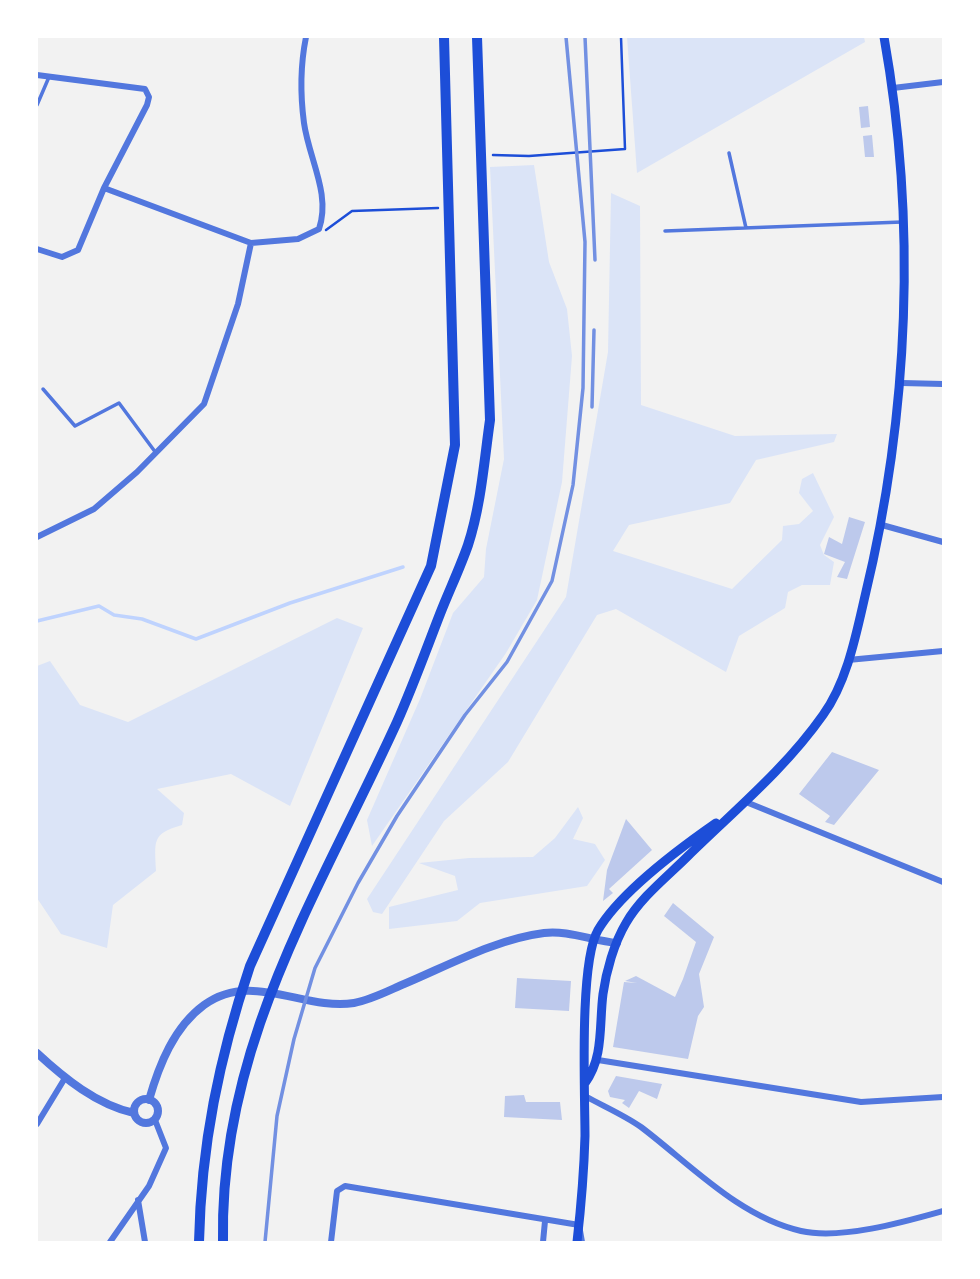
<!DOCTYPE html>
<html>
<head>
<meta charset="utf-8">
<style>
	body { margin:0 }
	#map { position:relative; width:980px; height:1279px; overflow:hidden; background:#f2f2f2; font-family:Bitter,serif }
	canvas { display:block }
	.frame { position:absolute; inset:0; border:38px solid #fff; pointer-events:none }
</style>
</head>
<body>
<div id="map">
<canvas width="980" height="1279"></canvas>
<div class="frame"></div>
</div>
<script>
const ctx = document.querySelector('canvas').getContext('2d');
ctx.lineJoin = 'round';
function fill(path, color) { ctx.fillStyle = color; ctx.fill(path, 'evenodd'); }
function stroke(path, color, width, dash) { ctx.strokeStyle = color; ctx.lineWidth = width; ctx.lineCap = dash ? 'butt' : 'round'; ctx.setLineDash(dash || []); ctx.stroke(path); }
fill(new Path2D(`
	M627 37H864L865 42 637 173Z
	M534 165 549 262 567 309 572 356 562 482 537 600 506 653 372 846 367 820 420 699 453 613 484 577 486 549 504 459 490 167Z
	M611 193 640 206 641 405 735 436 837 434 834 442 756 460 730 503 629 525 613 551 732 589 782 540 783 526 799 524 813 511 799 493 802 479 813 473 834 517 820 545 824 555 834 562 830 585H802L788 592 785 608 739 636 726 672 616 609 597 615 508 762 444 821 382 914 373 912 367 899 566 597 608 352Z
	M337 618 363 628 290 806 231 774 157 789 184 813 182 825C151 834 155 841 156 871L113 905 107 948 61 934 37 898V666L50 661 80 705 128 722Z
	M578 807 583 818 573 839 595 844 605 860 587 886 480 903 457 921 389 929V907L458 890 455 876 419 863 469 858 533 857 555 838Z`), '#dbe4f7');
stroke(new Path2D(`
	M37 621 99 606 114 615 142 619 196 639 290 603 403 567`), '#bfd3fe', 3.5);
fill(new Path2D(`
	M868 106 870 127 861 128 859 107Z
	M872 135 874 157H865L863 136Z
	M849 517 865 522 847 579 837 577 845 562 824 554 829 537 842 544Z
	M832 752 879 770 834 825 825 822 830 816 799 794Z
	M626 819 652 850 609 889 613 893 603 901 607 870Z
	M673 903 714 937 699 974 704 1007 698 1016 688 1059 613 1047 624 982 637 983 625 981 636 976 675 997 683 979 696 942 664 916Z
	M517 978 571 981 569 1011 515 1008Z
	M616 1076 662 1084 657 1099 639 1091 629 1108 622 1103 625 1100 610 1097 608 1091Z
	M524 1095 526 1102H560L562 1120 504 1117 505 1096Z`), '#bdc9ec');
stroke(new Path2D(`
	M493 155 529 156 625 149 621 37
	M326 230 352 211 438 208`), '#1d4ed8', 2.5);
stroke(new Path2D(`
	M37 105 49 77
	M729 153 746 228
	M665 231 902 222
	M43 389 75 426 119 403 156 453`), '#5277de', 3.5);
stroke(new Path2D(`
	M37 75 145 89 149 97 147 105 104 188 251 243
	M893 88 943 82
	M37 249 62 257 78 250 104 188
	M902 383 943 384
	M882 525 943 542
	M37 537 94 509 137 472 204 404 238 304 251 243 298 239 319 229C331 194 309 159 304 123 300 93 300 67 306 37
	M848 660 943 651
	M746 802 943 882
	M598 1060 861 1102 943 1097
	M585 1096C603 1106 624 1115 641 1127 690 1164 739 1217 801 1231 841 1240 904 1222 943 1211
	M37 1124 65 1078
	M138 1200 145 1242
	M110 1242 149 1186 166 1148 155 1120
	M331 1242 337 1191 345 1186 579 1225 582 1242
	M543 1242 545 1221`), '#5277de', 6);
stroke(new Path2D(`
	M37 1053C64 1078 97 1105 134 1113
	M134 1111a12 12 0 1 1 24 0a12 12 0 1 1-24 0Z
	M149 1100C159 1065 174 1027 204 1005 251 970 304 1011 354 1003 371 1000 388 991 404 984 447 966 496 939 544 933 568 930 593 941 617 943`), '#5277de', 8);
stroke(new Path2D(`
	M585 1083C604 1057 599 1025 603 994 606 972 614 943 626 923 641 897 667 877 688 856 735 810 785 769 823 715 847 682 856 635 865 596 909 414 917 222 884 37
	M577 1242C581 1207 584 1171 585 1136 585 1094 579 963 598 930 620 893 680 848 716 823`), '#1d4ed8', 9);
stroke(new Path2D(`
	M199 1242C201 1146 219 1058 250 966L431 566 455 445 444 37
	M223 1242C219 1045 319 893 397 722 413 686 426 650 440 614 449 591 460 568 468 545 481 505 484 462 490 420L477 37`), '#1d4ed8', 10);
stroke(new Path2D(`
	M585 37 595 260
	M592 407 594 330
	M265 1242 277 1116 294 1039 315 968 358 883 397 816 465 715 507 662 552 581 573 485 583 388 585 242 566 37`), '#7290e2', 3.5);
</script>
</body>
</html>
